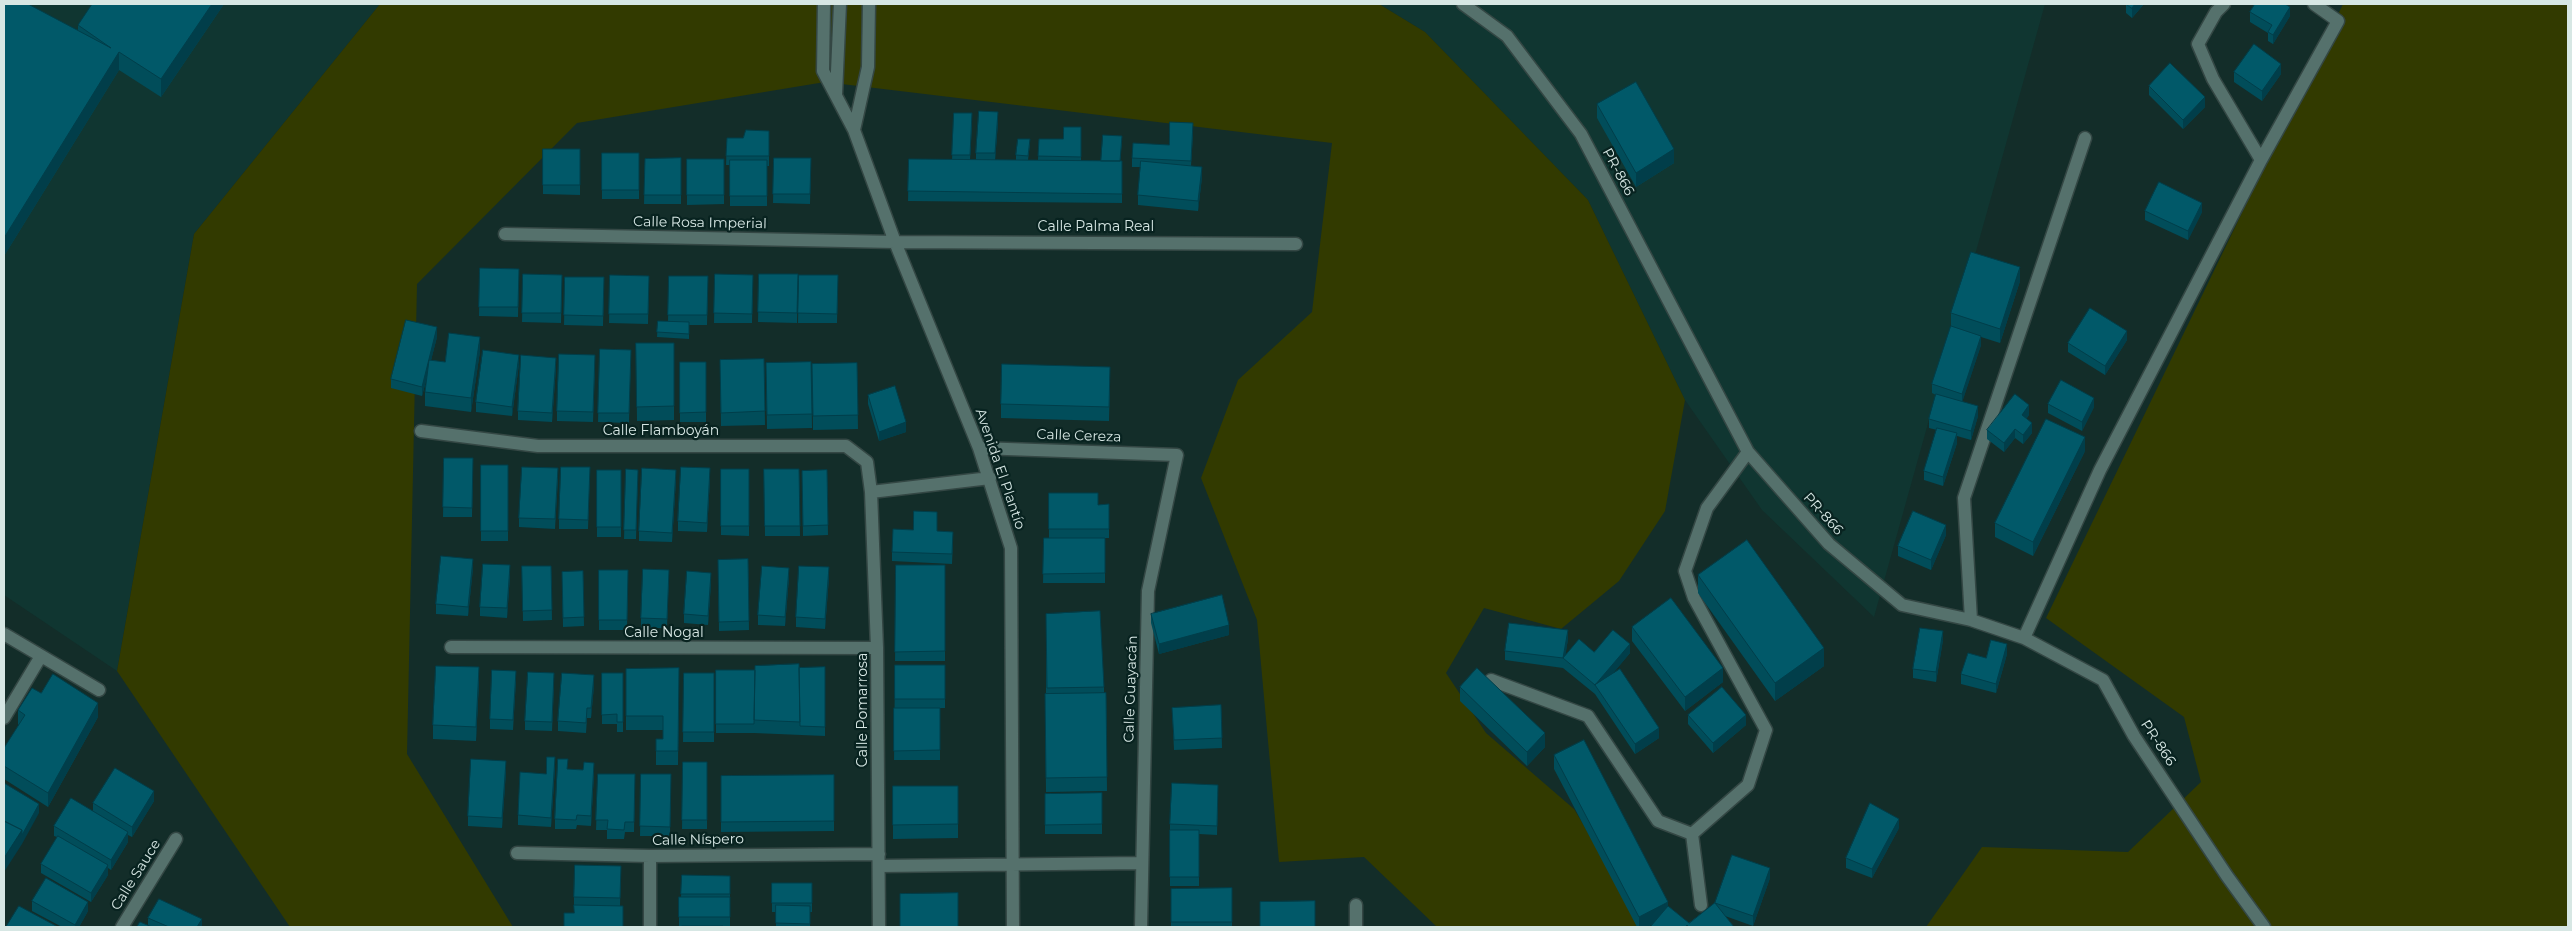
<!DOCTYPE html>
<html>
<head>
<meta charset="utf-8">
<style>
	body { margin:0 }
	#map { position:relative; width:2572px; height:931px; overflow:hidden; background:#132d29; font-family:Montserrat,sans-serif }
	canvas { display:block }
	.frame { position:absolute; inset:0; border:5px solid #d7e7e4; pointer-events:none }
</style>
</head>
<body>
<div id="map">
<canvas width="2572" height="931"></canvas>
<div class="frame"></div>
</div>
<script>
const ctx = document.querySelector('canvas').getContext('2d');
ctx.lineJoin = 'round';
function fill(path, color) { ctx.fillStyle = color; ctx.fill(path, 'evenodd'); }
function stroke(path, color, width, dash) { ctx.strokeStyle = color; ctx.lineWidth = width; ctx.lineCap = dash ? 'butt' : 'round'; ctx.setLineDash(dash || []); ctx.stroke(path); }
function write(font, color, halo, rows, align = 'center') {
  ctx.font = font + ' Montserrat,sans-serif'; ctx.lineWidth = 4.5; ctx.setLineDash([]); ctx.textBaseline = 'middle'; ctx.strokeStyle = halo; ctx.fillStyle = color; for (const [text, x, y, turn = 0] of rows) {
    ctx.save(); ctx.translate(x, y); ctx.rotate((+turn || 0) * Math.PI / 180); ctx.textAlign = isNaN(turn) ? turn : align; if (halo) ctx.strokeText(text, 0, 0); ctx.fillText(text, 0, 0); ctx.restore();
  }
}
fill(new Path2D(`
	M4 4H380L194 234 117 671 4 595Z
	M1379 4H2045L1874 617 1762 510 1685 400 1588 200 1425 32Z`), '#103631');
fill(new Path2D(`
	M380 4H1379L1425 32 1588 200 1685 400 1665 511 1619 581 1561 629 1484 608 1446 673 1486 733 1574 809 1645 927H1437L1364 857 1279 862 1257 620 1201 478 1238 380 1312 312 1332 143 825 82 577 123 417 284 407 754 513 927H290L117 671 194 234Z
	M2343 4H2568V927H1926L1982 847 2128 852 2201 782 2184 717 2046 618Z`), '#323a00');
const minor = new Path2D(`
	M824 4 823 71 854 130 895 242 979 448 1011 548 1013 927
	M1463 4 1507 36 1581 134 1748 452 1829 544 1902 605 1971 620 2024 638 2103 680 2134 736 2227 876 2264 927
	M836 94 840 4
	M854 130 868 67 869 4
	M2261 160 2338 21 2314 4
	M505 234 895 242 1296 244
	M421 431 538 446H846L867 462 871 492 877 648 879 927
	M979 448 1177 455 1148 591 1141 927
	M871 492 990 478
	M1971 620 1964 498 2085 138
	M4 634 99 690
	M2024 638 2100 470 2261 160 2213 79 2198 44 2216 12 2224 4
	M451 647 877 648
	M1491 680 1588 716 1658 821 1692 834
	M4 718 41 656
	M517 853 650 856 879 854
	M650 856V927
	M880 866 1141 863
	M1701 905 1692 834 1748 785 1766 730 1694 598 1685 571 1707 508 1748 452
	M122 927 176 839
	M1356 927V905`);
stroke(minor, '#344744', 15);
stroke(minor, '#55716c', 12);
fill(new Path2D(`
	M4 4 78 30V25L224 4 161 97 119 70 4 256Z
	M2126 4H2144L2132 18 2126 13Z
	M2250 12 2290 16 2273 44 2268 41V33L2250 22Z
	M2234 72 2281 74 2262 101 2234 82Z
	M2149 86 2205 107 2183 129 2149 95Z
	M1597 104 1674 163 1636 187 1597 118Z
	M954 113 972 123 970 160H976V153L998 122 995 160H1024H1016V155L1030 144 1028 160H1038L1039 139H1063L1081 127V161H1101L1122 141 1120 161H1122V203L908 201 909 159 952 160Z
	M769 131V166H767V206H730V165H726L727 138H743Z
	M1193 133 1191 166 1202 177 1198 211 1138 205V195L1141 167H1132V158L1169 145Z
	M543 149H580V195L543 194Z
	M602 153H639V199H602Z
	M681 158V204H644L645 159Z
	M774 158H811L810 204 773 203Z
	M687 159H724V204L687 205Z
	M2145 211 2202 212 2188 240 2145 220Z
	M480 268 519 269 518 317 479 316Z
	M523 274 562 275 561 323 522 322Z
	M715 274 753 275 752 323H714Z
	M759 274H798L797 323 758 322Z
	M610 275 649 276 648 324 609 323Z
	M799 275H838L837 323H798Z
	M669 276H708L707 325H689V339L657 337 658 321H668Z
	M565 277H604L603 326 564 325Z
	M2020 281 2000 343 1981 337V345L1962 402 1978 416 1971 440 1957 436V443L1943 486 1924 480V471L1937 430 1929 428V419L1936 395 1932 393V384L1951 326V313Z
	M437 337 431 360 445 362 480 351 471 412 425 406V392L427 377 422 396 391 388V379Z
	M2127 340 2105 375 2068 352V343Z
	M636 343H674V420L637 421Z
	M600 349 631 350 629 423 598 422Z
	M764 359 765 425 721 426 720 360Z
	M680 362H706V422H680Z
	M811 362 812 428 767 429 766 363Z
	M857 363 858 429 813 430 812 364Z
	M519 364 512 416 476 412V402Z
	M595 365 593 422 557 421V411Z
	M556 367 552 422 518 420V411Z
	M1110 381 1109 421 1001 418V404Z
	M868 395 906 432 879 441 868 404Z
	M2048 404 2094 407 2082 431 2048 413Z
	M2029 415 2026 419 2032 433 2023 444 2015 438 2004 452 1987 439V430Z
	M2085 451 2033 556 1995 537V523Z
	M444 458H473L472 517H443Z
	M481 465H508V541H481Z
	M590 467 588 529H559V519Z
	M626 469 638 470 636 539H624Z
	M721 469H749V536L721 535Z
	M764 469H799L800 536H765Z
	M597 470H621V537H597Z
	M827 470 828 535 803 536 802 471Z
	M558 478 555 529 519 527V518Z
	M710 478 707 532 678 531V521Z
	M676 479 672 542 639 541V531Z
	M1049 493 1098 505 1109 504V538H1049Z
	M937 531 953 541 952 564 892 561V552Z
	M1946 535 1931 570 1898 556V546Z
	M1044 538H1105V583H1043Z
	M748 559 749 630 719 631 718 560Z
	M896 565H945V661H895Z
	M522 566H551L552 620 523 621Z
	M473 568 468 616 436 614V604Z
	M599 570H628L627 630H599Z
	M669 570 667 628H641V618Z
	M583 571 584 626 563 627 562 572Z
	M510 575 507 618 480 616V607Z
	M1698 575 1824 666 1775 701 1698 593Z
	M789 577 785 626 758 625V615Z
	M829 577 825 629 796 627V617Z
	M711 583 708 625 684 623V614Z
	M1046 614 1104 687V693H1106L1107 791 1046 792 1045 707 1046 694Z
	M1151 614 1229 635 1159 654 1151 623Z
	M1632 627 1723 682 1685 711 1632 641Z
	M1568 639 1565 656 1594 652 1630 653 1613 673 1659 738 1635 754 1595 694 1563 668 1505 660V651Z
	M1943 640 1936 682 1913 678V669Z
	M2007 654 1996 693 1961 684V674L1986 658Z
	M895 665H945V708H940V760H894Z
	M825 667V736L754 733H716V670H755Z
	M679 668 678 765H656V739H663V730H626V669Z
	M602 673H623V732H617V724H602Z
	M684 673H714V742H683Z
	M516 680 513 730 490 729V719Z
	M479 681 476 741 433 739V725Z
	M554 683 552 731 525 730V721Z
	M594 685 591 718H587L586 733 558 731V721Z
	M1460 687 1545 747 1527 766 1460 701Z
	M41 693 98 717 48 807 4 779V748L19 725 18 724V710Z
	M1221 705 1222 748 1174 750 1172 708Z
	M1688 715 1746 725 1713 753 1688 724Z
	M1554 755 1668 906 1689 923 1715 903 1770 878 1753 926 1725 916 1734 927H1651V926L1653 924 1647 927H1637L1554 769Z
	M683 762H707V829H682Z
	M555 767 551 827 518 825V815L546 774Z
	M568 769 583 770 594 772 591 826 577 825 576 829H555V819Z
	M506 771 502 828 468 826V816Z
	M598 774H635L634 832H625L624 839H607V830H596Z
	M641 774H671L670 836H640Z
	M834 775V831L721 832V776Z
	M893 786H958V838L893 839Z
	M1102 793V834H1045V794Z
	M1218 794 1217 835 1199 834V886H1170V824Z
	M154 801 132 837 128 835V842L111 870 108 868V875L91 902 41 873V864L57 837 54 836V826L93 811V803Z
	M1899 828 1872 878 1846 868V858Z
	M621 866 620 906 574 913V897Z
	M682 875 730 876V927H679V897H681Z
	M772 883H812V912H810V927H776V912H772Z
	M1232 888V927H1171V889Z
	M32 901 88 911 79 927H62L32 911Z
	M148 918 202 927H137L148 925Z`), '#014d5a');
fill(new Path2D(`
	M212 4H224L161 97V79Z
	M2135 4H2144L2132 18V8Z
	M2290 7V16L2273 44V35Z
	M119 52V70L4 256V238Z
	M2281 64V74L2262 101V91Z
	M2205 97V107L2183 129V120Z
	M998 112V122L995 162V153Z
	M1674 149V163L1636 187V173Z
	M1202 167V177L1198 211V201Z
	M2202 203V212L2188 240V231Z
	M2020 267V281L2000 343V329Z
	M437 327V337L422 396V387Z
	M2127 331V340L2105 375V366Z
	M1981 336V345L1962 403V394Z
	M480 337V351L471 412V398Z
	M519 355V364L512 416V407Z
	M556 358V367L552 422V413Z
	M2094 398V407L2082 431V422Z
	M2029 405V415L2022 425V415Z
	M1978 406V416L1971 440V431Z
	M906 422V432L879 441V432Z
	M2032 423V433L2023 444V435Z
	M2015 429V438L2004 452V443Z
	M1957 433V443L1943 486V477Z
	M2085 437V451L2033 556V542Z
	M710 468V478L707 532V523Z
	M676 470V479L672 542V533Z
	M1946 525V535L1931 570V560Z
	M473 559V568L468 616V607Z
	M510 565V575L507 618V608Z
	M829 567V577L825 629V619Z
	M789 568V577L785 626V617Z
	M711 573V583L708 625V616Z
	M1229 625V635L1159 654V644Z
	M1568 630V639L1565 659 1563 658Z
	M1943 631V640L1936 682V672Z
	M1630 644V653L1599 690 1595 685V694V685Z
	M2007 644V654L1996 693V684Z
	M1824 648V666L1775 701V683Z
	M479 667V681L476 741V727Z
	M1723 668V682L1685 711V697Z
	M594 675V685L591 718V708Z
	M98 703V717L48 807V793Z
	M1746 715V725L1713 753V743Z
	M1659 728V738L1635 754V744Z
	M1545 733V747L1527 766V752Z
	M555 757V767L551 827V818Z
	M506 761V771L502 828V818Z
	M594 763V772L591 826V816Z
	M154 791V801L132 837V827Z
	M39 804V813L22 844 4 872V858Z
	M1899 819V828L1872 878V869Z
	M128 832V842L111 870V860Z
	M108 865V875L91 902V893Z
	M1770 868V878L1753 926V916Z
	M88 902V911L79 927H75V925Z
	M1668 902V915L1647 927H1639V917Z
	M202 919V927H197Z`), '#013e4a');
const building = new Path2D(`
	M4 4H28L111 48 78 25 92 4H212L161 79 119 52 4 238Z
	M2126 4H2135L2132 8Z
	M2255 4H2285L2290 7 2273 35 2268 32 2272 25 2250 12Z
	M2254 44 2281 64 2262 91 2234 72Z
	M2170 63 2205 97 2183 120 2149 86Z
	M1636 82 1674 149 1636 173 1597 104Z
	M979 111 998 112 995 153H976Z
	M954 113H972L970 155H952Z
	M1170 122 1193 123 1191 161 1132 158 1133 143 1169 145Z
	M1064 127H1081V157L1038 156 1039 139H1063Z
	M746 130 769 131V156H726L727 138H743Z
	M1103 135 1122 136 1120 161H1101Z
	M1018 139H1030L1028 156 1016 155Z
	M543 149H580V185H543Z
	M602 153H639V190H602Z
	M681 158V195H644L645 159Z
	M774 158H811L810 194H773Z
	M687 159H724V195H687Z
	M909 159 1122 161V194L908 191Z
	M730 160H767V196H730Z
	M1141 161 1202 167 1198 201 1138 195Z
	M2159 182 2202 203 2188 231 2145 211Z
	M1971 252 2020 267 2000 329 1951 313Z
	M480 268 519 269 518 307H479Z
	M523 274 562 275 561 313H522Z
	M715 274 753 275 752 314 714 313Z
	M759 274H798L797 313 758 312Z
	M610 275 649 276 648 314H609Z
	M799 275H838L837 314 798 313Z
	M669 276H708L707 315H668Z
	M565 277H604L603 316 564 315Z
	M2090 308 2127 331 2105 366 2068 343Z
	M406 320 437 327 422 387 391 379Z
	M658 321 689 322V334L657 332Z
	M1951 326 1981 336 1962 394 1932 384Z
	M449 333 480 337 471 398 425 392 429 360 445 362Z
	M636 343H674V406L637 407Z
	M600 349 631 350 629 413H598Z
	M483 350 519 355 512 407 476 402Z
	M559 354 595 355 593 412 557 411Z
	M521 355 556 358 552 413 518 411Z
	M764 359 765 411 721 413 720 360Z
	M680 362H706V412L680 413Z
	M811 362 812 414 767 415 766 363Z
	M857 363 858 415 813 416 812 364Z
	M1002 364 1110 367 1109 407 1001 404Z
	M2061 380 2094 398 2082 422 2048 404Z
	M895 386 906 422 879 432 868 395Z
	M1936 394 1978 406 1971 431 1929 419Z
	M2015 394 2029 405 2022 415 2032 423 2023 435 2015 429 2004 443 1987 430Z
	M2046 419 2085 437 2033 542 1995 523Z
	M1937 428 1957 433 1943 477 1924 471Z
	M444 458H473L472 508 443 507Z
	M481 465H508V531H481Z
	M522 467 558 468 555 519 519 518Z
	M561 467H590L588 520 559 519Z
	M681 467 710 468 707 523 678 521Z
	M642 468 676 470 672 533 639 531Z
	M626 469 638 470 636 530H624Z
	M721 469H749V526H721Z
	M764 469H799L800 526H765Z
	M597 470H621V527H597Z
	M827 470 828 525 803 526 802 471Z
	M1049 493H1098V505L1109 504V529H1049Z
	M914 511 937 512V531L953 532 952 554 892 552 893 529 913 530Z
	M1913 511 1946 525 1931 560 1898 546Z
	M1044 538H1105V573L1043 574Z
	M1747 540 1824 648 1775 683 1698 575Z
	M441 556 473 559 468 607 436 604Z
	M748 559 749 621 719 622 718 560Z
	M483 564 510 565 507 608 480 607Z
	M896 565H945V651L895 652Z
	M522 566H551L552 610 523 611Z
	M762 566 789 568 785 617 758 615Z
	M799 566 829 567 825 619 796 617Z
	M643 569 669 570 667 619 641 618Z
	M599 570H628L627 620H599Z
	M583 571 584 617 563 618 562 572Z
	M687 571 711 573 708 616 684 614Z
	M1222 595 1229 625 1159 644 1151 614Z
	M1671 598 1723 668 1685 697 1632 627Z
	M1100 611 1104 687 1047 688 1046 614Z
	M1509 623 1568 630 1563 658 1505 651Z
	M1920 628 1943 631 1936 672 1913 669Z
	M1613 630 1630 644 1595 685 1563 658 1579 639 1594 652Z
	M1991 640 2007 644 1996 684 1961 674 1968 653 1986 658Z
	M799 664 800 722 754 720 755 666Z
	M895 665H945V699H895Z
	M436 666 479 667 476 727 433 725Z
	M825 667V727L800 726 799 668Z
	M679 668 678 751H656V739H663V716H626V669Z
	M1477 668 1545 733 1527 752 1460 687Z
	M1620 669 1659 728 1635 744 1595 685Z
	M492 670 516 671 513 720 490 719Z
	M716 670H755L754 724H716Z
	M528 672 554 673 552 722 525 721Z
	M562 673 594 675 591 708H587L586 723 558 721Z
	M602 673H623V722H617V714L602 715Z
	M684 673H714V732H683Z
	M53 674 98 703 48 793 4 766V748L25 715 18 710 32 688 41 693Z
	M1722 687 1746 715 1713 743 1688 715Z
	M1106 693 1107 777 1046 778 1045 694Z
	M1221 705 1222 738 1174 740 1172 708Z
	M894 708H940V750L894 751Z
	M1584 740 1668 902 1639 917 1554 755Z
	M547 757H555L551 818 518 815 520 772 546 774Z
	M471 759 506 761 502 818 468 816Z
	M558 759H568L567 769 583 770 584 762 594 763 591 816 577 815 576 820 555 819Z
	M683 762H707V820H682Z
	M115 768 154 791 132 827 93 803Z
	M598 774H635L634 822H625L624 830 607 829 608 820H596Z
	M641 774H671L670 827 640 826Z
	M834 775V821L721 822V776Z
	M4 783 39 804 22 835V830L4 821Z
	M1172 783 1218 785 1217 826 1170 824Z
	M893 786H958V824L893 825Z
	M1102 793V824L1045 825V794Z
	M71 798 128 832 111 860 54 826Z
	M1870 803 1899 819 1872 869 1846 858Z
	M4 821 22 830 4 858Z
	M1170 830H1199V877H1170Z
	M58 836 108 865 91 893 41 864Z
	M1732 855 1770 868 1753 916 1715 903Z
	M575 865 621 866 620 898 574 897Z
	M682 875 730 876V894H681Z
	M46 878 88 902 75 925 32 901Z
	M772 883H812V903H772Z
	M1232 888V922H1171V889Z
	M958 893V927H900V894Z
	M679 897H730V917H679Z
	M159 899 202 919 197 927H169L148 918Z
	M1315 901V927H1260V902Z
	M1715 903 1734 927H1689L1687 925 1685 927H1653L1651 926 1668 906 1689 923Z
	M574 905 623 906V927H564V913H574Z
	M776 905 810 906V924L776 923Z
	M19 906 58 927H6Z
	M140 922 152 927H137Z
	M682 926H723V927H682Z`);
fill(building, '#015969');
stroke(building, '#013e4a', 1);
write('14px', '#d7e7e4', '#082320', [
	["PR-866",1618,172,62],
	["Calle Rosa Imperial",700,223,1],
	["Calle Palma Real",1096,227],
	["Calle Flamboyán",661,431],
	["Calle Cereza",1079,436,2],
	["Avenida El Plantío",1000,469,71],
	["PR-866",1823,514,48],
	["Calle Nogal",664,633],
	["Calle Guayacán",1131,689,-88],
	["Calle Pomarrosa",863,710,-90],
	["PR-866",2158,743,57],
	["Calle Níspero",698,840,-1],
	["Calle Sauce",136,875,-58]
]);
</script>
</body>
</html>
